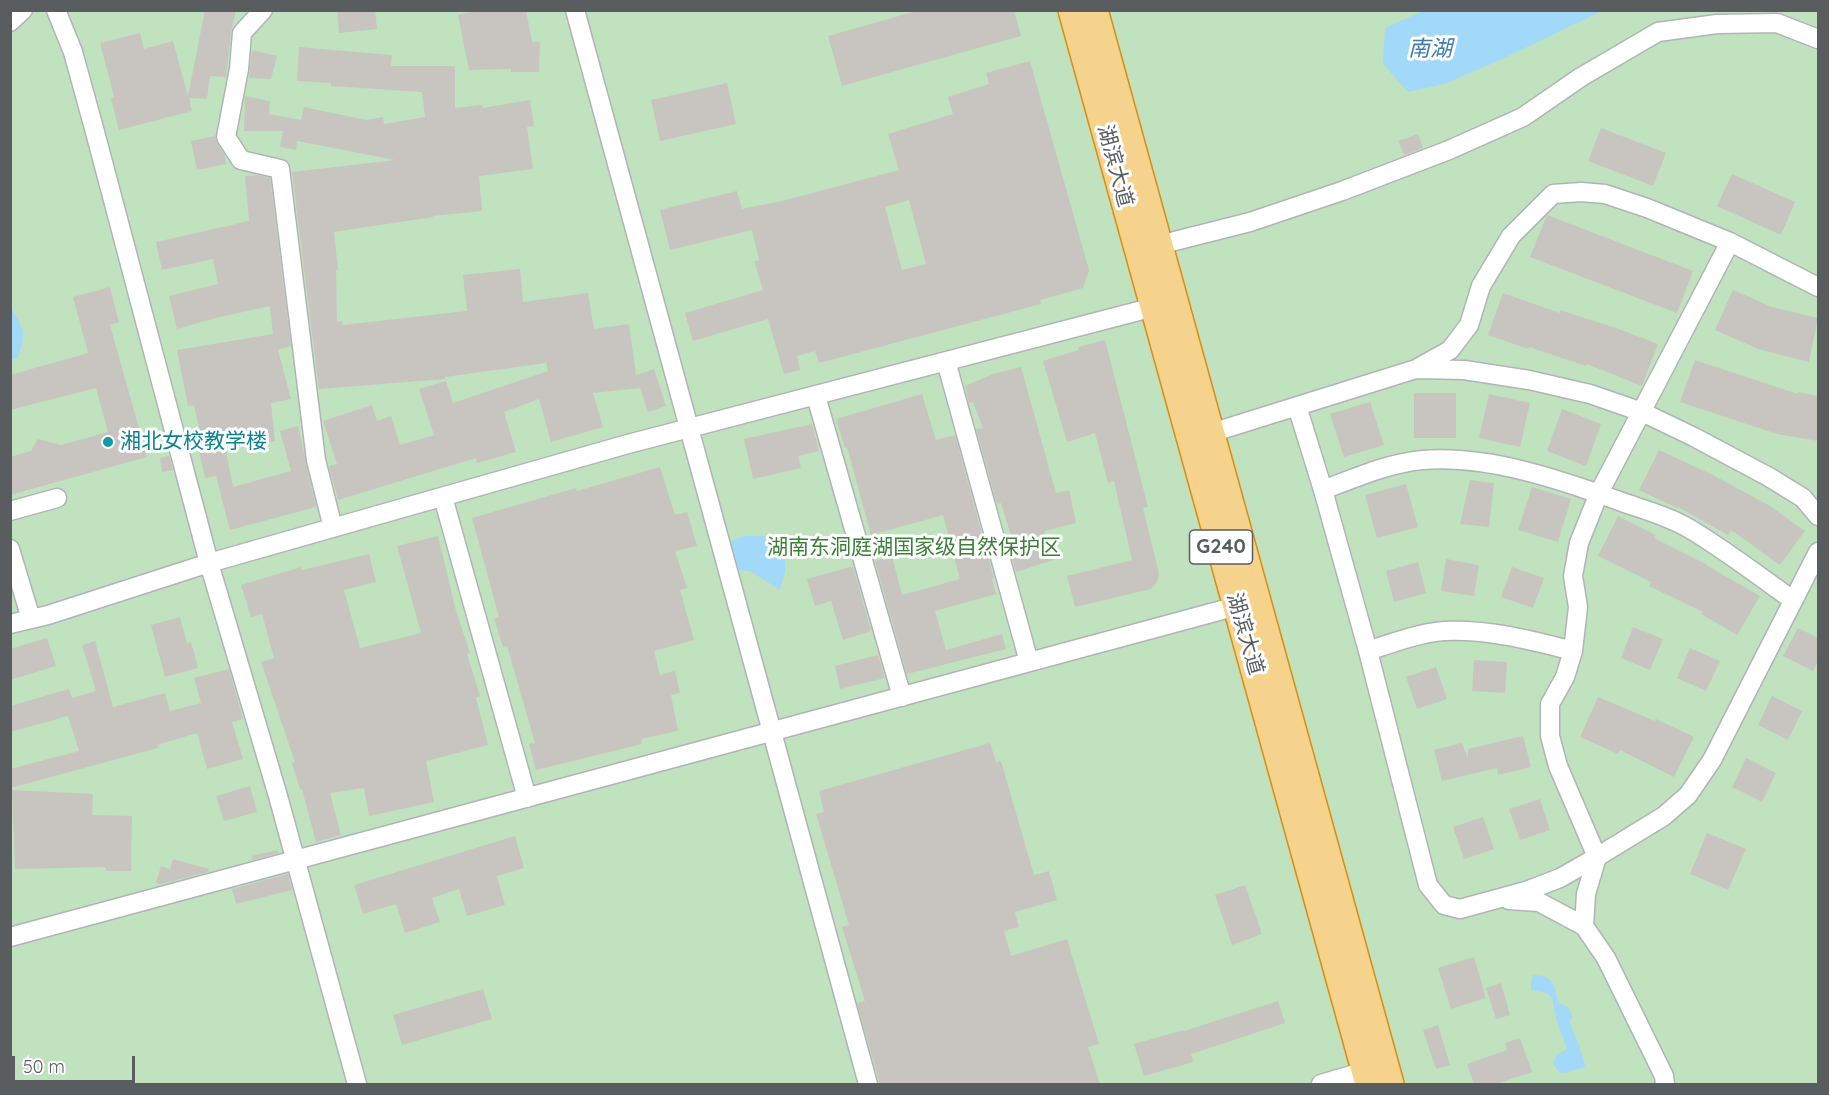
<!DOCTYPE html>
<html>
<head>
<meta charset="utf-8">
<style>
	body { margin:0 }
	#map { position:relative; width:1829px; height:1095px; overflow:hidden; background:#ebe8e0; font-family:Quicksand,sans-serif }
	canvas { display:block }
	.frame { position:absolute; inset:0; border:12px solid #595d60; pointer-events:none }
	.scale { position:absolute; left:12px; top:1056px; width:123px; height:27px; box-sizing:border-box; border:3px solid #595d60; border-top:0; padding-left:8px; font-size:18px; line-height:21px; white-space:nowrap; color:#595d60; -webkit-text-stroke:4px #fff; paint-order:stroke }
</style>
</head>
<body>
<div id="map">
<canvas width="1829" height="1095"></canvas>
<div class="frame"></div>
<div class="scale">50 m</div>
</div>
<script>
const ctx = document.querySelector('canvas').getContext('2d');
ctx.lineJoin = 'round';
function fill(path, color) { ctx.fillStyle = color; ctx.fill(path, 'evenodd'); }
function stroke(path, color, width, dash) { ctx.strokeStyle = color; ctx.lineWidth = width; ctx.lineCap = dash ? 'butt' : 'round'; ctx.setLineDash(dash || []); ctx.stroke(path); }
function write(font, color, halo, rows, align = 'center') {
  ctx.font = font + ' Quicksand,"Noto Sans SC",sans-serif'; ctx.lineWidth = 6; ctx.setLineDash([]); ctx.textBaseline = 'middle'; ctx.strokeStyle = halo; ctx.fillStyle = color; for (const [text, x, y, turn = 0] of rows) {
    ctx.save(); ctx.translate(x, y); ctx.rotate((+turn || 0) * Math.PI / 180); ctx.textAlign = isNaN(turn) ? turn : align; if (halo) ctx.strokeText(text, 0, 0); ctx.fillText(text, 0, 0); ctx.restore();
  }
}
fill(new Path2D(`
	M10 11H1818V1084H11Z`), '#c0e2be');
fill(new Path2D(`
	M1425 10H1602V11L1498 61 1444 84 1408 92 1383 64 1385 28Z
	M11 308C25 331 26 332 18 358L11 360Z
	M745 536H772L785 552V572L780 590 750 571 737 570 721 544Z
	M1533 975C1555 976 1553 985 1559 1003L1568 1007 1573 1018 1569 1020C1574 1036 1583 1050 1585 1067L1568 1072 1560 1073 1553 1063 1557 1054 1567 1049 1557 1021 1552 998 1547 993 1531 990V981Z`), '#a2d9f9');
fill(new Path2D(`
	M205 10H236L231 32 226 77 210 76 207 99 189 98 192 111 119 130 111 98 114 97 100 43 140 33 144 49 173 41 188 96Z
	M337 10H375L377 29 339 33Z
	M478 10H526L532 42H540L539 72H511V69L469 70 458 15Z
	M920 10H1014L1021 36 842 86 828 36Z
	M299 47 392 55 391 66H455V108L482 105 483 108 530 100 534 126 527 127 533 169 479 176 482 211 433 216V217L334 232 338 270H336L337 322 342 321 343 325 467 311 463 275 520 269 523 302 588 293 594 329 629 324 636 375 654 369 666 406 648 412 640 388 593 393 603 427 551 442 539 399 504 412 516 452 477 463 476 458 338 500 329 466 337 464 323 421 372 405 377 421 391 416 400 445 434 435 419 389 446 381 453 403 548 371 546 363 445 377V379L319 389 292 172 395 160 297 141 296 150 280 147 283 131H244L245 96 270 101 269 114 301 120 304 107 366 120 383 117 384 124 425 117 422 92 331 86V83L297 81Z
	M252 50 277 56 271 79 249 78Z
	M1030 61 1089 270 1083 288 1040 300 1041 304 819 363 815 351 797 356 800 370 784 374 768 319 693 341 685 313 763 290 754 261 759 260 752 230 670 250 660 210 737 191 742 209 782 201 899 170 888 134 953 114 948 97 989 84 986 73ZM909 200 926 264 902 270 885 207Z
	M727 83 736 124 660 141 651 100Z
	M1601 128 1666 153 1653 186 1588 161Z
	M1418 134 1423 148 1404 155 1398 141Z
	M215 136 217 143 224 154 226 164 197 170 191 141Z
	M1732 174 1795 202 1781 235 1717 206Z
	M257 175 270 178 291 346 278 350 291 399 271 403 275 441 225 447 233 487 291 471 280 431 298 426 316 507 230 530 216 476 205 478 195 433 200 432 194 405 188 406 177 350 273 334 270 306 216 318 177 329 169 296 218 284 213 259 162 270 156 242 249 221 245 176Z
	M1547 215 1693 271 1677 313 1530 257Z
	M110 287 119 322 110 325 147 457 10 495V457L31 451 38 439 61 445 108 432 96 388 10 410V375L88 353 73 297Z
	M1733 290 1772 307 1818 318 1809 362 1758 349 1715 330Z
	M1503 293 1560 313V310L1619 329 1658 344 1642 386 1587 364 1586 366 1529 347 1528 349 1488 335Z
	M1105 340 1148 507 1143 508 1159 574 1157 582 1151 589 1075 607 1067 576 1132 560 1114 481 1108 483 1095 433 1067 442 1043 361 1079 350 1078 347Z
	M1695 360 1798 394V392L1818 396V441L1777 434 1680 402Z
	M1021 367 1056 493 1069 490 1076 523 1044 531 1053 560 1016 572 1011 554 1016 552 1001 503 997 504 976 429 983 428 973 402 969 403 965 386 993 374Z
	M1414 393H1456V438H1414Z
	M922 394 936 440 955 435 994 578 992 579 996 594 935 611 946 650 1002 634 1006 649 907 674 875 561 892 556 902 595 960 579 943 515 871 535 847 447 845 448 836 419Z
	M1489 394 1530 403 1520 447 1479 438Z
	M1370 402 1384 445 1344 457 1330 414Z
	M1562 409 1601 424 1586 466 1547 451Z
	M812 424 819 451 798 456 801 468 753 479 744 439Z
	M1659 450 1713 475 1770 506 1805 531 1780 565 1731 530 1728 535 1678 507 1677 508 1639 490Z
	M169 456 173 470 162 472 160 458Z
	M660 467 675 515 687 512 697 546 675 551 687 588 680 590 694 640 654 651 660 675 675 671 680 693 671 695 678 731 641 739 642 744 536 770 529 744 535 743 507 646 503 647 494 619 499 617 472 518 576 488 577 491Z
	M1470 480 1494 483 1489 527 1460 524Z
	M1406 484 1418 527 1377 538 1365 495Z
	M1532 487 1571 499 1558 542 1518 530Z
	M1618 516 1656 535 1654 538 1706 564V565L1760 596 1737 635 1701 614 1703 612 1649 586 1651 582 1598 556Z
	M438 536 456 611 470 653 467 654 480 696 476 698 488 745 426 761 434 802 369 816 364 788 330 793 341 835 316 842 302 789H300L292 763 295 762 261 662 274 658 262 614 251 617 241 585 301 567 302 570 369 554 376 582 344 590 360 648 421 633 397 546Z
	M1446 559 1479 565 1474 596 1441 591Z
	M1418 562 1426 593 1394 602 1386 571Z
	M850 567H853L871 631 843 640 831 601 815 606 807 579Z
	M1512 567 1544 578 1533 608 1501 597Z
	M180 617 187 643 191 642 198 668 165 677 151 625Z
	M1633 627 1663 639 1650 670 1621 658Z
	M1798 628 1818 638V661L1813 671 1783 656Z
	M47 638 56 666 10 680V649Z
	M95 641 113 707 165 693 170 711 201 703 194 678 229 669 243 719 232 722 243 759 207 769 197 733 157 745 158 748 10 788V769L79 751 68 716 10 732V706L69 689 72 698 96 691 82 645Z
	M1690 648 1720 661 1706 691 1677 678Z
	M878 655 885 678 840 689 835 666Z
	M1474 660 1507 662 1505 693 1472 691Z
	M1436 667 1447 699 1417 709 1406 677Z
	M1772 696 1802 711 1788 740 1758 725Z
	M1598 697 1655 721 1656 719 1694 737 1674 777 1620 750 1618 754 1580 737Z
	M1523 736 1531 767 1498 775 1497 768 1442 781 1434 750 1462 743 1468 759V749Z
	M990 743 996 762 1001 761 1034 875 1049 871 1057 900 1015 912 1019 927 1004 931 1011 956 1067 939 1099 1044 1088 1047 1100 1084H880L857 1003 865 1001 842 927 849 925 816 814 824 812 819 791Z
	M1746 758 1776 773 1762 802 1732 787Z
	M250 786 257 812 224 821 216 796Z
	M12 790 93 794 92 815 132 816 131 871H106L105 867 15 869Z
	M1540 799 1550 830 1520 840 1509 809Z
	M1483 817 1494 849 1464 859 1453 827Z
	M1707 833 1746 849 1728 890 1690 874Z
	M515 836 524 868 497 876 505 905 467 916 459 889 432 898 440 922 405 933 396 904 363 914 354 885Z
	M278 850V853L253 860 252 856Z
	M173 859 209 869 208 872 161 884 156 883 161 866 170 869Z
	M288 874 292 890 236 904 232 889Z
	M1245 885 1262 934 1232 945 1215 895Z
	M1474 957 1486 998 1451 1009 1438 968Z
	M1501 983 1510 1015 1496 1019 1486 988Z
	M483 989 492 1019 402 1045 393 1015Z
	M1278 1001 1285 1023 1191 1054 1193 1062 1144 1076 1134 1044 1184 1030V1031Z
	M1438 1025 1450 1065 1436 1069 1423 1030Z
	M1520 1038 1532 1072 1496 1084H1474L1467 1064 1507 1050 1505 1043Z`), '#c8c5c0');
const minor = new Path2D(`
	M56 10 73 52 95 132 209 563 278 796 357 1084
	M263 10 242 33 239 69 226 137 241 160 280 169 316 460 333 528
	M575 10 868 1084
	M10 22 23 10
	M1159 245 1250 222 1342 191 1449 150 1523 117 1581 77 1658 32 1717 24 1777 23 1818 39
	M946 361 1029 662
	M1417 369 1464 370 1529 380 1590 394 1642 412 1694 437 1769 477 1803 498 1818 516
	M816 396 902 697
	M1297 406 1323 490
	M1211 433 1416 369 1450 350 1469 325 1481 286 1511 236 1553 194 1581 192 1605 194 1647 208 1730 242 1818 287
	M443 497 527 798
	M10 511 57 498
	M10 549 31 619
	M10 624 48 615 209 563 628 444 1154 307
	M1368 651C1392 643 1419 633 1444 631 1488 629 1531 640 1573 651L1578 607 1573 576 1579 543 1599 493 1730 242
	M1573 651 1565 677 1550 704V736L1558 766 1597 857 1560 878 1526 891 1460 909 1444 905 1428 885 1368 651 1323 490C1355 478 1388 463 1423 460 1489 455 1561 480 1622 502 1645 510 1668 516 1690 529 1725 550 1758 575 1791 599
	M1509 900 1539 902 1584 926 1606 958 1664 1076 1665 1084
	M1584 926 1586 894 1597 857 1664 816 1688 795 1712 760 1818 552
	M10 937 1237 606
	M1321 1084 1365 1071`);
const highway = new Path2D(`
	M1072 10 1369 1084
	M1094 10 1390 1084`);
stroke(minor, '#b1b4b7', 21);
stroke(highway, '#dc8d0f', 30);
stroke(minor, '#fff', 18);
stroke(highway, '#f5d38d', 27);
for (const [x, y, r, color] of [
	[108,442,6,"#0f9aa8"]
]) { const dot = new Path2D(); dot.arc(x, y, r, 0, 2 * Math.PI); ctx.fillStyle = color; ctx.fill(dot); stroke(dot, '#fff', 2); }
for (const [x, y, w] of [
	[1221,547,63]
]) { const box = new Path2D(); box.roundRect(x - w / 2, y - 17, w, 34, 4.5); ctx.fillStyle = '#fff'; ctx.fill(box); stroke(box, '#595d60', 1.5); }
write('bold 20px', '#595d60', null, [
	["G240",1221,547]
]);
write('21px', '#595d60', '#fff', [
	["湖滨大道",1115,166,75],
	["湖滨大道",1245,634,74]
]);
write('21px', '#0d838f', '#fff', [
	["湘北女校教学楼",120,442]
], 'left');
write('21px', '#3b7f39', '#fff', [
	["湖南东洞庭湖国家级自然保护区",914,548]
]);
write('italic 22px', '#427ba9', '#fff', [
	["南湖",1430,49]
]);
</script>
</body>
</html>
